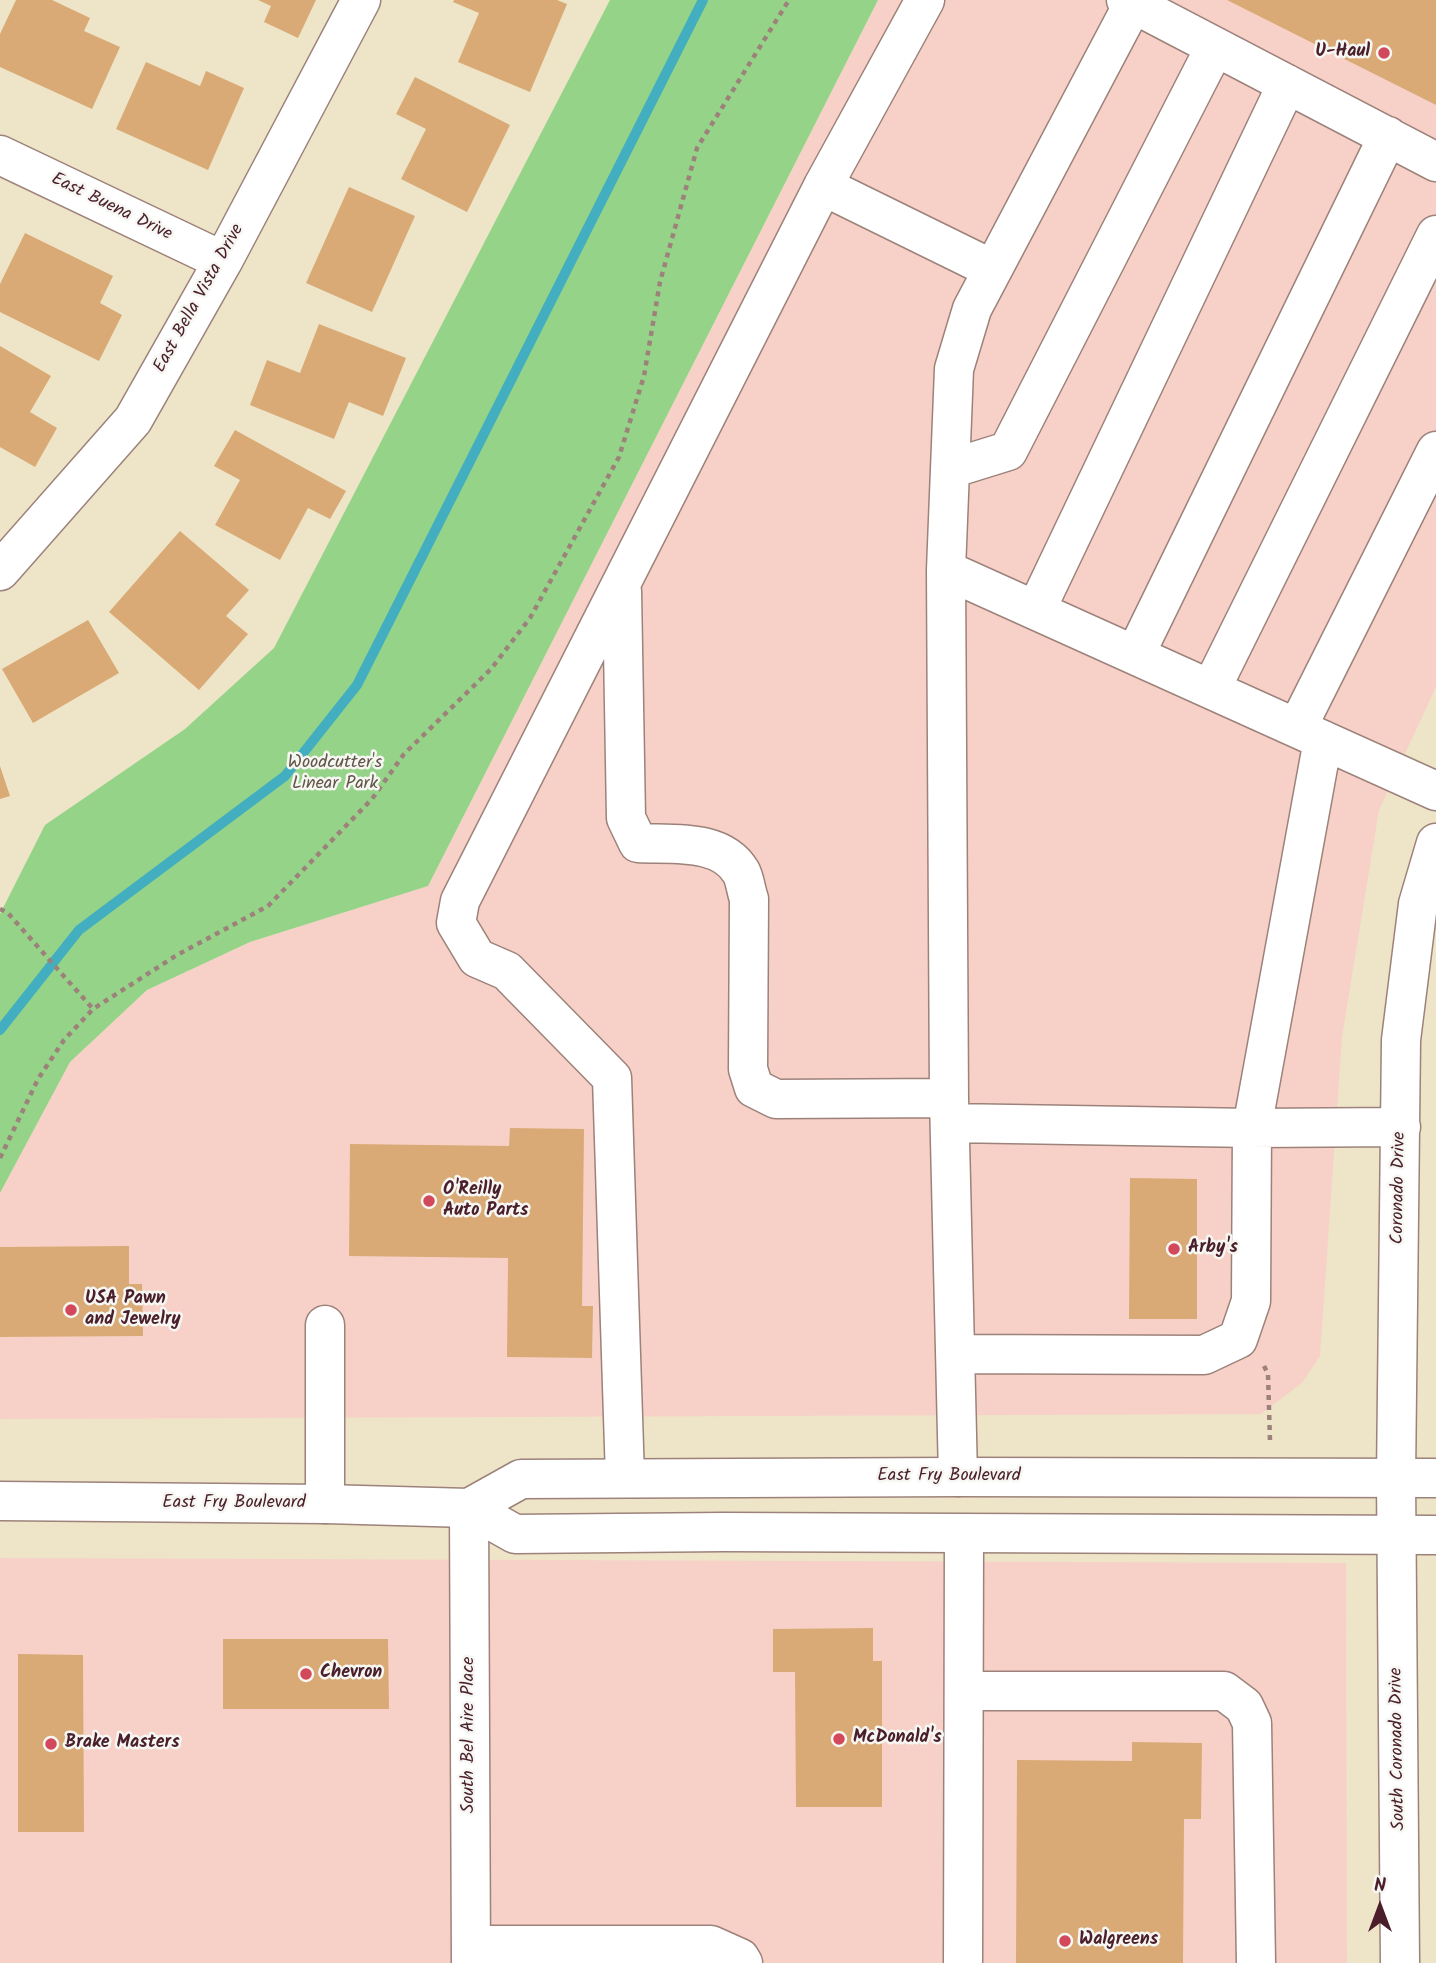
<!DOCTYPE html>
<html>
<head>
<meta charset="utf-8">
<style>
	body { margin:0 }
	#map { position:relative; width:1436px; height:1963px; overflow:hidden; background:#eee4c8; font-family:Kalam,sans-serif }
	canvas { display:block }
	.north { position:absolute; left:1345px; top:1872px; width:70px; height:70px; -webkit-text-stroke:5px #f6f6f2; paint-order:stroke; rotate:0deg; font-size:19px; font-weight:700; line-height:28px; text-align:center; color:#4a1f2b }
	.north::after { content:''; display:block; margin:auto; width:24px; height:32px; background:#4a1f2b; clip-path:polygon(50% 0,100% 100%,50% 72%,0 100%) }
</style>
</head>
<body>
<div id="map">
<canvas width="1436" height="1963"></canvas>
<div class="north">N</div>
</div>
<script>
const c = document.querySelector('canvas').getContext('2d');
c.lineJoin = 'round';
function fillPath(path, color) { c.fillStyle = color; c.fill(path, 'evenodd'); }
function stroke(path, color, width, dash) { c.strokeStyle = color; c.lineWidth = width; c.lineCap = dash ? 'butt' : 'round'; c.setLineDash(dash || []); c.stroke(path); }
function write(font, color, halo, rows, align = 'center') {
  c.font = font + ' Kalam,sans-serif'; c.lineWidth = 5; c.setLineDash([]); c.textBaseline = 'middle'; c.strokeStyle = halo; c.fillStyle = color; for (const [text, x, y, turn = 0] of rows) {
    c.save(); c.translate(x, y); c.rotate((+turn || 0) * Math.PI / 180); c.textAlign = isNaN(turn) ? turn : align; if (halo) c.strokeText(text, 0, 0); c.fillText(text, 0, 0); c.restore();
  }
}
const built = new Path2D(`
	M878 0H1436V687L1379 810 1342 1037 1320 1356 1302 1383 1261 1414 0 1419V1193L70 1062 147 990 250 942 428 886Z
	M0 1558 1346 1563 1347 1963H0Z`);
const green = new Path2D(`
	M610 0H878L428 886 250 942 147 990 70 1062 0 1193V914L45 825 185 729 274 648Z`);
const stream = new Path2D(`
	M0 1030 79 930 285 776 357 685 703 0`);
const building = new Path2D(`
	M16 0H52L90 18 84 31 120 47 92 109 0 67V34Z
	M258 0H316L298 38 264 22 271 6Z
	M454 0H557L567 4 530 92 458 62 479 13 453 2Z
	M1227 0H1436V105Z
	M146 62 200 86 206 71 244 88 208 170 116 129Z
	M415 77 510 125 467 212 401 179 426 129 396 114Z
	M349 187 415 216 372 312 306 283Z
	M25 233 113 276 100 303 122 315 99 361 0 312V284Z
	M319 324 406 358 383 416 349 402 334 439 250 405 267 360 300 373Z
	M0 346 51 376 30 412 57 428 35 467 0 447Z
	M235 430 346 491 330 519 308 508 280 560 215 525 240 480 214 466Z
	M180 531 249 590 226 616 248 634 199 690 109 612Z
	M88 620 119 673 33 723 2 669Z
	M0 766 10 796 0 799Z
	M510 1128 584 1129 582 1306H593L592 1358 507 1357 508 1258 349 1256 350 1144 509 1146Z
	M1130 1178 1197 1179V1319H1129Z
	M129 1246V1284H142L143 1336 0 1337V1247Z
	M873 1628V1661H882V1807H796L795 1672H773V1629Z
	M223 1639H388L389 1709H223Z
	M18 1654 83 1655 84 1832H18Z
	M1132 1742 1202 1743 1201 1819H1184L1183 1963H1016L1017 1760 1132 1761Z`);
const path = new Path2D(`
	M0 909 7 912 93 1009
	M0 1158 38 1079 64 1040 93 1009 177 955 268 906 372 799 404 754 491 669 530 618 619 457 644 376 660 282 697 148 789 0
	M1264 1366 1268 1374 1270 1441`);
const minor = new Path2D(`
	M1126 0 1436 162
	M0 155 223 261
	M823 186 992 269
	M950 469 1008 451 1215 47
	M946 570 1436 791
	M0 571 133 420 223 261 361 0
	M622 591 626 818 638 843C672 845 721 838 741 872 745 879 746 891 749 899L748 1069 754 1088 776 1099 949 1098
	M1036 610 1287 84
	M1135 655 1388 136
	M1211 689 1436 235
	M1297 728 1436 451
	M950 1123 1252 1128 1401 1127
	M325 1325V1504
	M955 1354 1204 1355 1238 1339 1251 1301 1252 1128 1323 740
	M958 1477 949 1098 946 570 954 369 972 309 1133 4
	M625 1478 612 1078 507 971 477 958 456 923 460 901 823 186 925 0
	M469 1508 471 1963
	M965 1691H1224L1244 1706 1252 1723 1256 1963
	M471 1945H711L740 1958 743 1963
	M963 1963 964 1534
	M1400 1963 1396 1478 1401 1040 1418 904 1436 843`);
const major = new Path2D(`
	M0 1501 325 1504 469 1508 515 1534 724 1532 1436 1535
	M469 1508 521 1479 958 1477 1436 1478`);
const markers = [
	[1384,53,7,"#d1495b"],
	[429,1201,7,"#d1495b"],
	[1174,1249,7,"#d1495b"],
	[71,1310,7,"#d1495b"],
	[306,1674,7,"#d1495b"],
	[839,1739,7,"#d1495b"],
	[51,1744,7,"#d1495b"],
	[1065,1941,7,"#d1495b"]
];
const poiNames = [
	["U-Haul",1370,53,"right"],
	["O'Reilly",443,1191],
	["Auto Parts",443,1212],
	["Arby's",1188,1249],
	["USA Pawn",85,1300],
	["and Jewelry",85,1321],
	["Chevron",320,1674],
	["McDonald's",853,1739],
	["Brake Masters",65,1744],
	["Walgreens",1079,1941]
];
const streetNames = [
	["East Buena Drive",111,208,26],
	["East Bella Vista Drive",200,299,-61],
	["Coronado Drive",1400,1188,-89],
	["East Fry Boulevard",949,1477],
	["East Fry Boulevard",234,1504],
	["South Bel Aire Place",470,1735,-90],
	["South Coronado Drive",1399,1749,-91]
];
const parkNames = [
	["Woodcutter's",335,764],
	["Linear Park",335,785]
];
fillPath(built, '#f7d1c8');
fillPath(green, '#95d388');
stroke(stream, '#42aec0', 10);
fillPath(building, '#d9aa75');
stroke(minor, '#9c827a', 41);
stroke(major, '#9c827a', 41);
stroke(path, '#9c827a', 4.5, [5, 5]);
stroke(minor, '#fff', 38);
stroke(major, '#fff', 38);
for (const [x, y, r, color] of markers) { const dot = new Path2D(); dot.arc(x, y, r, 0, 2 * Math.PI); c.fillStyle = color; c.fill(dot); stroke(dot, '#f6f6f2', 2.5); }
write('bold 18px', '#4a1f2b', '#f6f6f2', poiNames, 'left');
write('18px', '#4a1f2b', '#f6f6f2', streetNames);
write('18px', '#605547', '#f6f6f2', parkNames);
</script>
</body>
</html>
